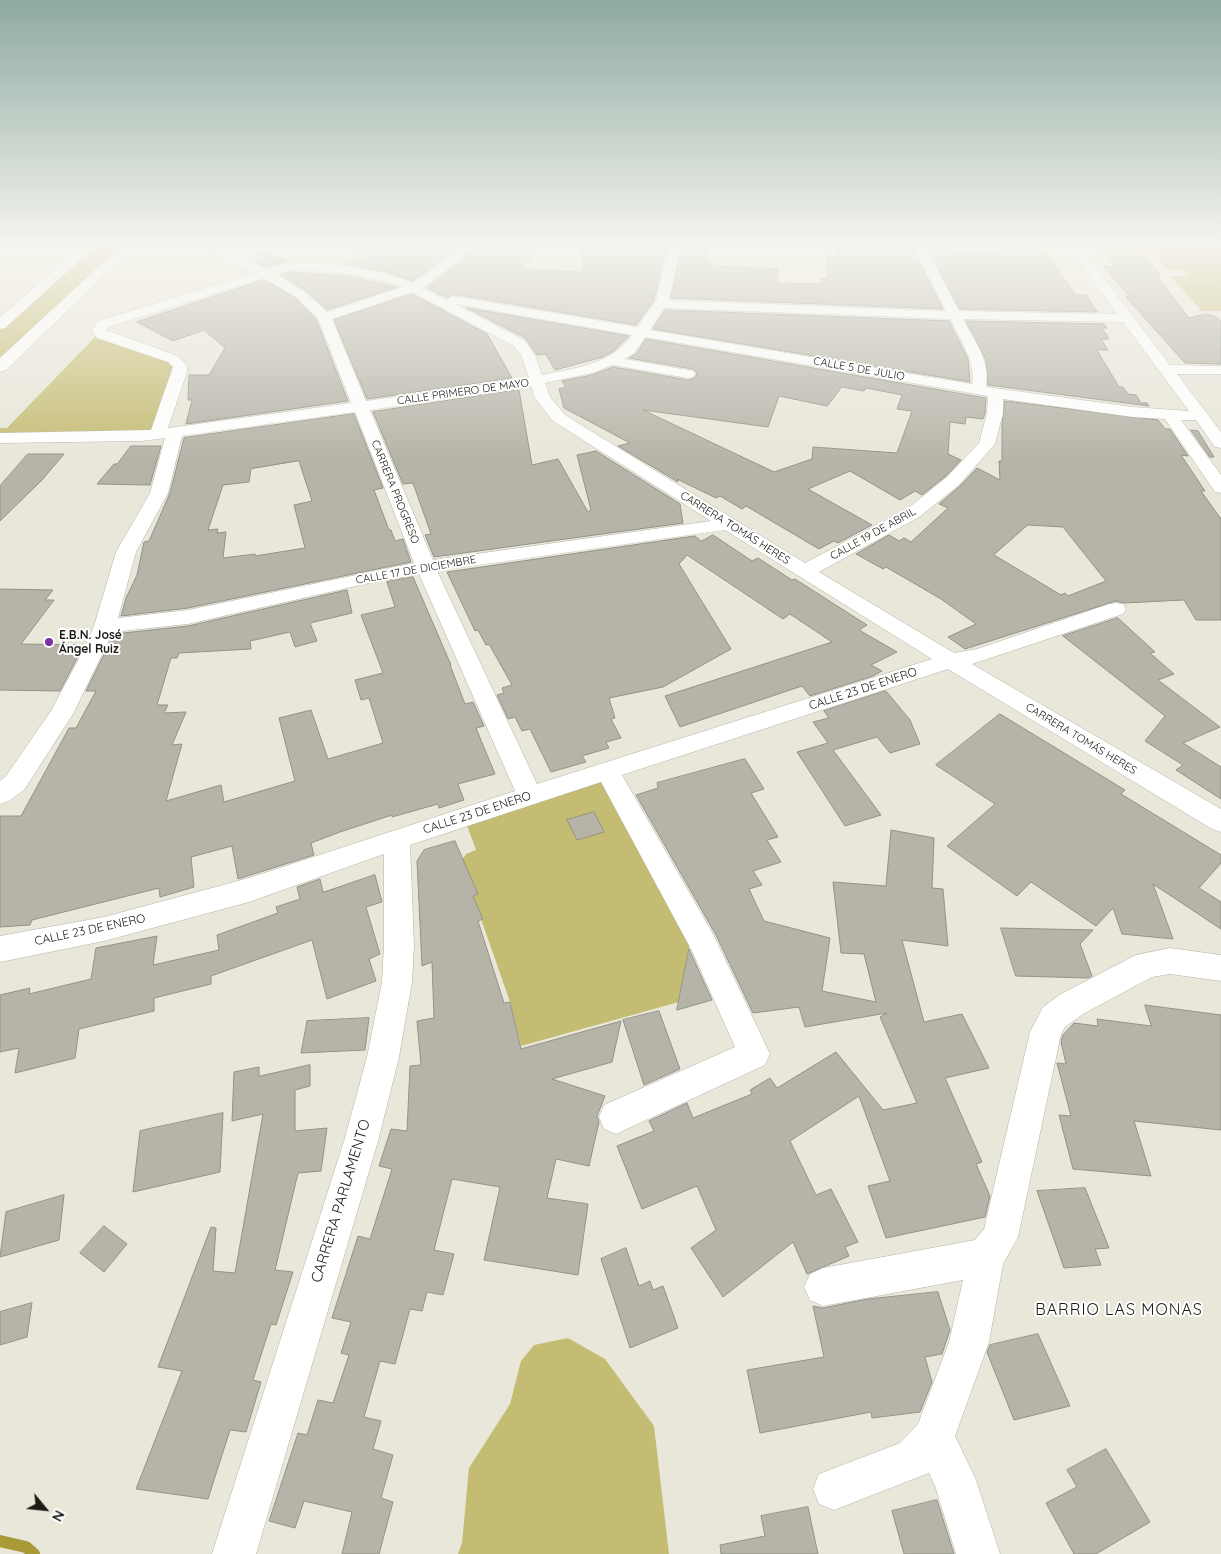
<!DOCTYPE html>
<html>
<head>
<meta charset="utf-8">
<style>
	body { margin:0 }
	#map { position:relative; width:1221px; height:1554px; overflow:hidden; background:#e9e7da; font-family:Quicksand,sans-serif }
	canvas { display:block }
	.north { position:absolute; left:20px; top:1484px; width:50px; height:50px; -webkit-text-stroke:4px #fff; paint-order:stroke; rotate:118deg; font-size:14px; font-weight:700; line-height:20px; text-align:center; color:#1b1a15 }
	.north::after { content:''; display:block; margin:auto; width:18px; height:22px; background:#1b1a15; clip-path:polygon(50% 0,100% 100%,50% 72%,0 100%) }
</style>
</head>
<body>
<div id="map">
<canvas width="1221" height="1554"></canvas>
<div class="north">N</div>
</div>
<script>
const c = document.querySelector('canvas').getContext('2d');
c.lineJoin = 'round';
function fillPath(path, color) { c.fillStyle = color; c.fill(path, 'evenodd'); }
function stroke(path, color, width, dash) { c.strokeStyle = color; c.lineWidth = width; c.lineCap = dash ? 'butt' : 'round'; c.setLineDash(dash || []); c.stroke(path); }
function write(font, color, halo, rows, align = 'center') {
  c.font = font + ' Quicksand,sans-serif'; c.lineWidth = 4; c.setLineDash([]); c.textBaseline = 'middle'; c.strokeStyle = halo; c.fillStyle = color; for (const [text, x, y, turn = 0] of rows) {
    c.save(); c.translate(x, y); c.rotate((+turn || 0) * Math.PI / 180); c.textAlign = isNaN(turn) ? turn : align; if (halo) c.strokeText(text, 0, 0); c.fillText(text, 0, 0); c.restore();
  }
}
const green = new Path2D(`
	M92 244H130L0 367V325Z
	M1097 244H1221V311H1202L1170 276H1188L1182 270 1166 269 1155 254 1100 251Z
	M99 333 176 362 158 434 0 438V428H7Z
	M607 771 690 941 679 1002 521 1046 510 1002 473 896 477 894 459 864 466 854 476 850 464 817Z
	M568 1338 605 1359 654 1426 669 1554H458L462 1543 469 1468 510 1404 521 1361 534 1345Z`);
const streamFar1 = new Path2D(`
	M1206 244 1221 247`);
const stream = new Path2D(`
	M0 1541 26 1547 34 1554`);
const building = new Path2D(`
	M347 244H464L413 281 387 272 346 264 368 258Z
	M482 244H539L522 269 582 272 583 244H667L654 300 636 325 453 294 447 298 427 288Z
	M683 244H700L698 249 709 250 706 261 714 263 713 266 778 269 777 283 821 284V279H827L828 256H837L835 244H910L943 309 671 298Z
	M926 245 949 246 951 251 1000 252 998 248 1038 249 1040 253H1046L1076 295H1086L1097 312 960 309Z
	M261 252 288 261 266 267 257 263Z
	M1104 252 1146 256 1161 276 1156 275 1189 318 1206 314 1216 317 1221 321V364L1185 363 1126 297H1130L1103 266 1115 267Z
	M290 272 347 276 397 287 327 310 306 291 281 275Z
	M264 280 295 298 316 319 348 401 186 424 192 400H188L189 375H209L225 348 204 330 173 341 137 322Z
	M412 294 487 334 512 378 367 399 334 320Z
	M467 308 629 336 614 351 603 357 555 370 546 354 537 355 525 338Z
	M665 310 949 321 968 359 970 382 653 329Z
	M966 321 1104 324 1107 328H1102L1109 339H1101L1108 350H1097L1119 387H1123L1128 394 1136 395 1141 403H1147L1149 406 988 385 986 360Z
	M646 339 986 398 985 413 983 419 966 417 965 424 950 422 948 454 961 460 946 476 922 495 915 491 900 500 850 471 808 489 872 525 838 543 834 541 819 549 746 506 742 509 720 496 716 498 677 479 678 482 618 446 630 443 564 408 559 389 566 387 562 381 592 375 613 367 688 380 695 378 697 373 693 369 629 358 636 354ZM842 387 864 391 866 388 902 395 897 409 912 411 897 453 813 447 812 459 774 472 643 410 768 427 779 396 827 406Z
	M519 390 532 465 558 459 588 512 591 510 577 455 596 451 680 504 683 523 434 557 425 535 431 534 413 483 403 484 373 412Z
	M1005 401 1158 420 1165 429H1170L1188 456 1181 455 1205 491H1201L1221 519V620H1196L1184 600 1124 603 1116 601 965 649 948 637 976 624 941 599 886 567 883 569 856 554 889 535 899 541 904 538 911 542 948 508 939 504 960 486 977 468 1000 480 999 461H1002V425ZM1028 525 1063 527 1106 581 1068 596 1065 593 1061 595 994 555Z
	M354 414 383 488 374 490 389 530H391L395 541 403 539 411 562 188 608 121 616 126 598 137 575 144 542 149 541 170 493 184 438ZM299 461 312 501 294 505 305 548 255 556V554L223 558 226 532 217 533 218 529 208 530 223 485 249 482 251 469Z
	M1191 430 1198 431 1214 457H1210Z
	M131 446H161L150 485 97 484 114 464H117Z
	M28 454H64L42 480 0 521V486Z
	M713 535 752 561 758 558 792 580 795 579 867 625 859 630 897 652 871 665 882 671 873 676 810 696 802 686 680 727 665 696 832 642 790 614 783 619 687 555 679 564 731 649 663 687 609 698 615 718 611 719 621 738 606 742 609 748 582 756 586 762 551 772 530 729 522 731 515 717 508 719 497 695 504 693 502 688 512 685 489 644 486 645 478 630 475 631 447 572 695 536 701 541Z
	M413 577 451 665H450L465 704 473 702 484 726 476 728 495 774 458 784 464 800 439 808 438 804 392 817V815L340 832 311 843 314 855 238 879 232 846 191 857 194 887 160 897 159 888 32 920 30 925 0 927V816H21L69 728H76L96 691H86L114 634 188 626 347 590 352 613 310 623 317 641 295 647 290 632 250 641 251 649 179 653 177 658H171L157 705H168L164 713 186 712 172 745 182 744 166 801 221 785 224 802 295 781 279 718 311 710 328 759 383 743 369 698 361 700 355 680 383 673 361 615 395 607 387 582Z
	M0 589 53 590 45 600H54L21 644 84 645 60 691 0 690Z
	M1118 618 1155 652 1150 653 1174 674 1158 680 1220 727 1183 743 1221 767V799L1176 770 1183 765 1145 741 1165 716 1063 636Z
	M886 691 910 720 920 744 890 753 877 737 833 750 881 815 845 826 797 752 828 743 813 722 829 718 824 711Z
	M1000 714 1125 790 1121 794 1221 855V863L1199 888 1221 902V929L1153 884 1173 939 1122 934 1113 908 1096 926 1031 882 1017 896 947 846 995 804 936 765Z
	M745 759 764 789 751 793 778 837 767 840 781 862 753 871 762 885 749 889 764 921 830 938 822 991 876 1002 864 954 841 953 833 882 886 886 891 830 934 838 932 888 943 889 948 946 902 940 924 1022 962 1014 989 1068 945 1078 982 1162 976 1164 990 1196 985 1217 886 1238 868 1186 890 1181 859 1096 790 1141 816 1195 831 1189 858 1242 845 1247 849 1256 807 1274 793 1242 723 1297 691 1248 716 1230 697 1186 642 1209 617 1146 654 1131 649 1121 687 1103 693 1118 752 1094 750 1090 770 1078 777 1088 836 1052 883 1110 917 1103 880 1017 887 1013 805 1027 799 1007 753 1013 716 935 636 795 658 788 657 783Z
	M594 812 604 832 577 840 567 820Z
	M455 841 478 894 473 896 483 919 478 921 504 1003 510 1002 521 1049 621 1021 612 1062 552 1079 605 1096 597 1116 599 1122 589 1166 556 1159 547 1198 588 1204 578 1275 484 1260 500 1187 452 1179 434 1250 454 1254 443 1295 427 1292 422 1311 410 1309 395 1364 380 1361 364 1417 381 1421 373 1449 393 1455 381 1498 393 1502 379 1554H342L352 1512 304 1501 295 1528 269 1521 298 1433 307 1435 318 1400 333 1403 349 1355 341 1353 351 1322 332 1318 358 1236 370 1239 392 1169 379 1166 391 1129 407 1131 410 1066 421 1065 417 1021 434 1018 432 962 422 966 417 861 424 850Z
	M375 875 382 902 366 907 380 954 369 959 376 981 327 999 312 940 211 976V984L154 998V1011L79 1029 75 1058 15 1073 19 1048 0 1052V995L30 988 29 994 91 979 96 948 157 936 153 965 219 950 217 935 278 913 276 907 300 899 297 887 320 879 323 892Z
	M1001 928 1093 930 1080 944 1092 976 1088 978 1016 976Z
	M689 949 712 1000 677 1010Z
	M1145 1005 1221 1015V1130L1134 1121 1151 1176 1073 1169 1059 1115 1071 1116 1057 1063 1066 1064 1061 1042 1063 1035 1074 1023 1098 1026 1097 1019 1151 1026Z
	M659 1011 680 1069 644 1085 623 1020Z
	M369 1018 365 1050 301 1053 307 1021Z
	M310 1065V1086L295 1090V1131L327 1128 321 1171 298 1173 275 1270 293 1272 276 1325 271 1324 253 1380 261 1382 246 1432 230 1430 208 1499 136 1489 182 1371 158 1367 211 1227 216 1228 213 1271 235 1273 263 1114 232 1121 234 1072 259 1067V1076Z
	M223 1113 220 1172 133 1192 140 1131Z
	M1085 1188 1109 1248 1095 1249 1101 1265 1064 1268 1037 1191Z
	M64 1195 59 1240 0 1257 6 1212Z
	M104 1226 127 1244 104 1272 80 1253Z
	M626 1248 639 1286 650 1281 653 1290 663 1286 678 1328 630 1348 601 1259Z
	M938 1292 950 1330 942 1354 925 1357 932 1382 920 1412 872 1418 871 1412 760 1433 747 1370 824 1357 813 1306 823 1308 868 1299Z
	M32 1303 27 1337 0 1345V1312Z
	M1038 1334 1070 1406 1014 1420 987 1352 990 1345Z
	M1106 1449 1150 1522 1096 1554H1074L1046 1503 1077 1487 1067 1470Z
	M937 1500 954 1554H904L892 1511Z
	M808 1507 818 1554H721L720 1545 765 1536 761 1516Z`);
const minor = new Path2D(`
	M196 244H211L266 269C273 267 281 264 288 263 316 258 388 271 413 283L467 244H480L423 288 447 300 453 296 637 327 656 301 669 244H681L669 300 946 311 912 244H924L959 311 1117 314 1066 244H1078L1170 365 1221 366V374H1177L1221 432V448L1215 447 1196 420H1181L1221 475V493L1215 492 1165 419 1133 417 1003 399V413L995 444 959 485 919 517 819 572 954 653 977 649 1109 604 1116 603 1123 604 1126 609 1123 614 972 664 1221 809V832L1212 829 948 669 622 775 714 936 770 1054 765 1065 616 1134 604 1129 599 1117 604 1105 735 1047 692 951 601 782 410 845 414 945 412 982 399 1057 378 1141 256 1554H212L344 1141 367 1057 382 982 384 945V854L249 902 104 941 0 962V936L104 917 249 878 515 791 419 574 374 582 188 624 113 632 73 714 24 790 9 801 0 804V781L6 776 51 711 83 651 94 626 116 552 150 493 165 438 142 441 0 443V433L151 430 173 367 168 362 97 338 92 330 98 321 254 273ZM290 270C328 270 366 275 403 287L327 312 305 292 276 274ZM264 278 296 297 318 318 351 403 168 428 187 372V366L178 356 106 330 108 327ZM412 292 514 346 521 355 529 378 366 401 332 319ZM455 304 632 335C613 364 575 368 542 375L535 355 524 340ZM664 308 950 319C960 339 976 361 972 384L650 330ZM963 319 1123 322 1189 411 1133 407 986 387C991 362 975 341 963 319ZM645 337 988 396 987 413 979 443 947 477 907 509 805 563 565 415 550 397 545 383 592 373 613 365 688 378 693 377 695 374 693 371 624 359 634 353ZM531 386 535 398 553 421 711 521 433 560 370 410ZM355 412 414 563 188 610 118 618 136 552 168 493 182 436ZM725 530 932 659 537 784 437 571Z
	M1170 948 1221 955V981L1170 974 1152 977 1083 1014 1065 1027 1061 1034 1018 1237 1003 1264 989 1342 955 1436 976 1480 1000 1554H956L935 1486 929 1473 834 1510 819 1504 813 1489 819 1474 900 1443 918 1424 949 1342 963 1280 823 1306 810 1300 804 1287 810 1274 823 1268 975 1240 984 1229 1030 1032 1043 1007 1061 994 1136 955Z`);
const trunk = new Path2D(`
	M84 244H98L5 328 0 329V317Z
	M123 244H136L6 370 0 372V358Z`);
const markers = [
	[49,642,5,"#7c30a1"]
];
const farStreetnames = [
	["CALLE 5 DE JULIO",859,369,10],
	["CALLE PRIMERO DE MAYO",463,392,-8],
	["CARRERA PROGRESO",395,492,68],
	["CARRERA TOMÁS HERES",735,528,32],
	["CALLE 19 DE ABRIL",873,534,-29],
	["CALLE 17 DE DICIEMBRE",416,570,-10],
	["CARRERA TOMÁS HERES",1081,739,31]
];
const poiNames = [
	["E.B.N. José",59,635],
	["Ángel Ruiz",59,649]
];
const streetNames = [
	["CALLE 23 DE ENERO",863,689,-18],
	["CALLE 23 DE ENERO",477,813,-18],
	["CALLE 23 DE ENERO",90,930,-12]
];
const nearStreetnames = [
	["CARRERA PARLAMENTO",341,1201,-73]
];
const nearNeighbourhoodnames = [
	["BARRIO LAS MONAS",1119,1310]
];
fillPath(green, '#c5bc73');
stroke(streamFar1, '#a79a37', 4);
stroke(stream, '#a79a37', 12);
fillPath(building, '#b6b4a8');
stroke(building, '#939286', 1);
stroke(minor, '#b3b2a5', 1);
stroke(trunk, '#b3b2a5', 1);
fillPath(minor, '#fff');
fillPath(trunk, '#fff');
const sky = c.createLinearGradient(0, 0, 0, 462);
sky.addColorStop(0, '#8eaaa1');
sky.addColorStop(0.53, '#f5f4ee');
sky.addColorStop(1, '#f5f4ee00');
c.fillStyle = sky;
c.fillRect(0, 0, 1221, 462);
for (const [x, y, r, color] of markers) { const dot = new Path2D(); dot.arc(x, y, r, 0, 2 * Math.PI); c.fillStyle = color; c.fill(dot); stroke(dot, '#fff', 2); }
write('11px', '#1b1a15', '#fff', farStreetnames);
write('bold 12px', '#1b1a15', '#fff', poiNames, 'left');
write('12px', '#1b1a15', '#fff', streetNames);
write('15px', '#1b1a15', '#fff', nearStreetnames);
c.letterSpacing = '1px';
write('16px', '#1b1a15', '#fff', nearNeighbourhoodnames);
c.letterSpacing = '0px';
</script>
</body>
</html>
